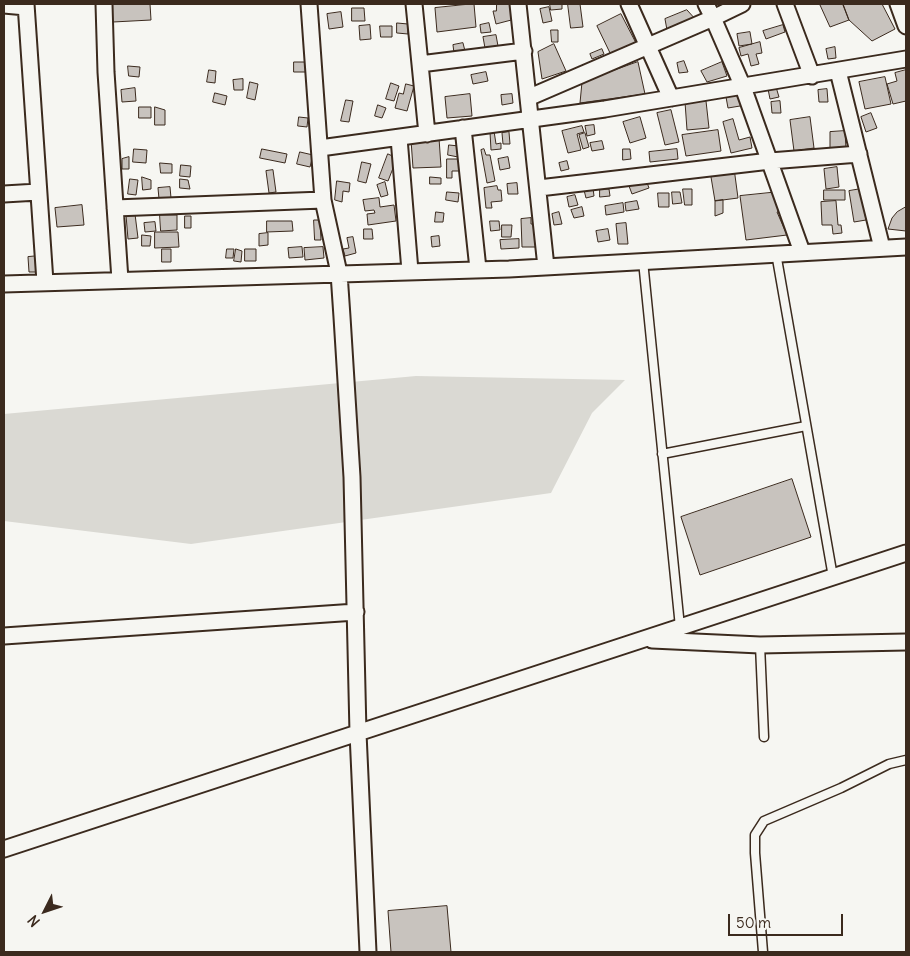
<!DOCTYPE html>
<html>
<head>
<meta charset="utf-8">
<style>
	body { margin:0 }
	#map { position:relative; width:910px; height:956px; overflow:hidden; background:#f6f6f2; font-family:Delius,sans-serif }
	canvas { display:block }
	.frame { position:absolute; inset:0; border:5px solid #3b2a1e; pointer-events:none }
	.north { position:absolute; left:20px; top:886px; width:50px; height:50px; -webkit-text-stroke:4px #f6f6f2; paint-order:stroke; rotate:229deg; font-size:14px; font-weight:700; line-height:20px; text-align:center; color:#3b2a1e }
	.north::after { content:''; display:block; margin:auto; width:18px; height:22px; background:#3b2a1e; clip-path:polygon(50% 0,100% 100%,50% 72%,0 100%) }
	.scale { position:absolute; left:728px; top:914px; width:115px; height:22px; box-sizing:border-box; border:2px solid #3b2a1e; border-top:0; padding-left:6px; font-size:15px; line-height:18px; white-space:nowrap; color:#3b2a1e; -webkit-text-stroke:4px #f6f6f2; paint-order:stroke }
</style>
</head>
<body>
<div id="map">
<canvas width="910" height="956"></canvas>
<div class="frame"></div>
<div class="north">N</div>
<div class="scale">50 m</div>
</div>
<script>
const c = document.querySelector('canvas').getContext('2d');
c.lineJoin = 'round';
function fillPath(path, color) { c.fillStyle = color; c.fill(path, 'evenodd'); }
function stroke(path, color, width, dash) { c.strokeStyle = color; c.lineWidth = width; c.lineCap = dash ? 'butt' : 'round'; c.setLineDash(dash || []); c.stroke(path); }
const green = new Path2D(`
	M416 376 625 380 592 413 551 493 191 544 4 521V414Z`);
const building = new Path2D(`
	M112 4H150L151 20 113 22Z
	M474 4 476 27 437 32 435 8Z
	M497 4H515L519 18 496 24 493 11H496Z
	M550 4H562V9L551 10Z
	M568 4H580L583 27 571 28Z
	M824 4H843L849 20 830 27 820 5Z
	M843 4H882L895 29 872 41 849 20Z
	M549 7 552 21 543 23 540 9Z
	M352 8H364L365 21H352Z
	M687 10 697 21 667 30 665 19Z
	M341 12 343 27 329 29 327 14Z
	M621 14 636 43 611 55 597 26Z
	M397 23 408 24V34L397 33Z
	M489 23 491 32 481 33 480 25Z
	M370 25 371 39 360 40 359 26Z
	M783 25 785 32 766 39 763 31Z
	M380 26H392V37H381Z
	M551 30H558V42H552Z
	M750 32 752 44 739 46 737 34Z
	M496 35 498 46 485 48 483 37Z
	M760 42 762 53 756 54 759 64 751 66 748 54 741 56 739 48Z
	M463 43 465 51 454 53 453 45Z
	M554 44 566 71 542 79 538 52Z
	M835 47 836 58 828 59 826 49Z
	M602 49 604 54 592 59 590 54Z
	M684 61 688 72 679 73 677 63Z
	M294 62H306V72H294Z
	M638 62 645 94 580 103 582 82Z
	M722 62 727 76 707 82 701 71Z
	M128 66 140 67 139 77 129 76Z
	M209 70 216 71 215 83 207 82Z
	M906 70V101L893 104 887 84 897 81 895 73Z
	M486 72 488 81 473 84 471 75Z
	M885 77 891 104 865 109 859 82Z
	M243 79V90H234L233 80Z
	M250 82 258 84 255 100 247 98Z
	M391 83 399 86 394 101 386 99Z
	M406 84 414 86 407 111 395 108 399 93 403 94Z
	M776 87 779 97 770 99 768 89Z
	M135 88 136 101 122 102 121 90Z
	M827 89 828 102H819L818 90Z
	M215 93 227 96 225 105 213 102Z
	M470 94 472 116 447 118 445 97Z
	M512 94 513 103 502 105 501 95Z
	M744 94 746 105 728 108 726 97Z
	M346 100 353 101 349 122 341 121Z
	M706 101 709 128 687 130 685 102Z
	M780 101 781 113H772L771 102Z
	M378 105 386 108 382 118 375 116Z
	M139 107H151V118H139Z
	M155 107 165 110V125H155Z
	M671 110 679 142 665 145 657 113Z
	M871 113 877 128 866 132 861 117Z
	M299 117 308 118 307 127 298 126Z
	M640 117 646 138 630 143 623 122Z
	M810 117 814 148 794 151 790 120Z
	M733 119 739 140 750 137 752 148 731 153 723 122Z
	M594 125 595 134 587 136 585 126Z
	M582 126 584 132 577 134 581 150 568 153 562 131Z
	M718 130 721 151 686 156 682 135Z
	M494 131 496 144 501 143V149L491 150 490 132Z
	M845 131 846 149H830V132Z
	M509 132 510 144H503L502 133Z
	M585 133 589 147 583 149 579 135Z
	M439 138 441 167 413 168 411 140Z
	M602 141 604 149 592 151 590 143Z
	M449 145 459 146 458 157 448 155Z
	M134 149 147 150 146 163 133 162Z
	M262 149 287 154 285 163 260 158Z
	M484 149 486 155H490L495 181 487 183 481 150Z
	M623 149H630L631 159 623 160Z
	M677 149 678 159 650 162 649 152Z
	M300 152 313 155 310 167 297 164Z
	M388 154 397 158 388 181 379 178Z
	M129 157V169H122V159Z
	M508 157 510 168 500 170 498 159Z
	M447 159H460V171H452V178H447Z
	M567 161 569 169 561 171 559 163Z
	M362 162 371 164 366 183 358 181Z
	M160 163 172 164V173H161Z
	M181 165 191 166 190 177 180 176Z
	M837 167 839 187 826 189 824 169Z
	M734 168 738 198 715 201 710 171Z
	M273 170 276 192 269 193 266 171Z
	M142 177 151 180V189L143 190Z
	M430 177 441 178V184H430Z
	M130 179 138 180 136 195 128 194Z
	M180 179 188 180 190 189 180 188Z
	M646 180 649 188 632 194 629 186Z
	M337 181 350 183 349 192 343 191 342 202 335 200Z
	M385 182 388 195 381 197 377 185Z
	M517 183 518 194H508L507 184Z
	M497 186 498 190H501L502 201 491 202 492 208H486L484 188Z
	M600 186H605V189H609L610 196 600 197Z
	M170 187 171 198 159 199 158 188Z
	M593 188 594 196 586 198 584 190Z
	M683 189H692V205H685Z
	M861 189 866 220 854 222 849 191Z
	M824 190H845V200H824Z
	M447 192 459 193 458 202 446 200Z
	M672 192H680L682 203 673 204Z
	M779 192 784 209 777 212 787 235 746 240 740 196Z
	M658 193H669V207H659Z
	M575 195 578 205 569 207 567 197Z
	M379 198 380 207 394 205 396 221 368 225 367 214 375 213 374 210 365 211 363 200Z
	M723 200V213L715 216V201Z
	M637 201 639 209 626 211 625 203Z
	M836 201 838 225H841L842 233 833 234 832 225H822L821 202Z
	M623 203 624 212 606 215 605 206Z
	M82 205 84 225 57 227 55 208Z
	M582 207 584 216 574 218 571 210Z
	M906 207V231L888 229 892 218 897 212Z
	M436 212 444 213 443 222H435Z
	M559 212 562 224 554 225 552 214Z
	M135 214 138 238 128 239 126 215Z
	M160 215H177V230L161 231Z
	M185 216H191V228H185Z
	M531 218V224H538L539 247H522L521 219Z
	M314 220H320L321 240H315Z
	M267 221H292L293 231 267 232Z
	M490 221H499L500 230 491 231Z
	M155 222 156 231 145 232 144 223Z
	M626 223 628 244H618L616 224Z
	M502 225H512L511 237H502Z
	M364 229H372L373 239H364Z
	M608 229 610 240 598 242 596 231Z
	M155 232H178L179 247 155 248Z
	M268 233V245L259 246V234Z
	M142 235 151 236 150 246H142Z
	M439 236 440 246 432 247 431 237Z
	M353 237 356 253 345 256 343 249 349 248 347 238Z
	M519 239V248L501 249 500 240Z
	M302 247 303 257 289 258 288 248Z
	M323 247 324 258 305 260 304 248Z
	M162 249H171V262H162Z
	M227 249H234L233 258H226Z
	M236 249 242 251 241 262 234 261Z
	M245 249H256V261H245Z
	M39 256 40 272H29L28 257Z
	M792 479 811 537 700 575 681 517Z
	M447 906 451 952H391L388 911Z`);
const service = new Path2D(`
	M776 253 833 577
	M643 261 680 627
	M662 454 806 426
	M760 645 764 737
	M763 952 755 853V835L764 821 841 788 889 764 906 760`);
const minor = new Path2D(`
	M26 4 45 282
	M104 4 106 72 120 280
	M309 4 323 200 339 273 342 317 352 477 358 733 368 952
	M414 4 427 134
	M518 4 546 267
	M629 4 671 98
	M742 4 713 18 743 87 802 252
	M785 4 812 76
	M898 4 906 26
	M4 5 26 7
	M420 64 524 51
	M838 71 882 248
	M530 97 713 18 706 4
	M463 128 478 269
	M399 138 410 271
	M320 148 605 109 906 59
	M539 188 770 161 859 154
	M4 194 38 192
	M115 208 323 200
	M4 284 509 269 906 247
	M4 636 356 612
	M652 640 760 645 906 642
	M4 849 906 553`);
fillPath(green, '#dad9d3');
fillPath(building, '#c8c3be');
stroke(building, '#3b2a1e', 1);
stroke(service, '#3b2a1e', 11);
stroke(minor, '#3b2a1e', 19);
stroke(service, '#f6f6f2', 8);
stroke(minor, '#f6f6f2', 15);
</script>
</body>
</html>
